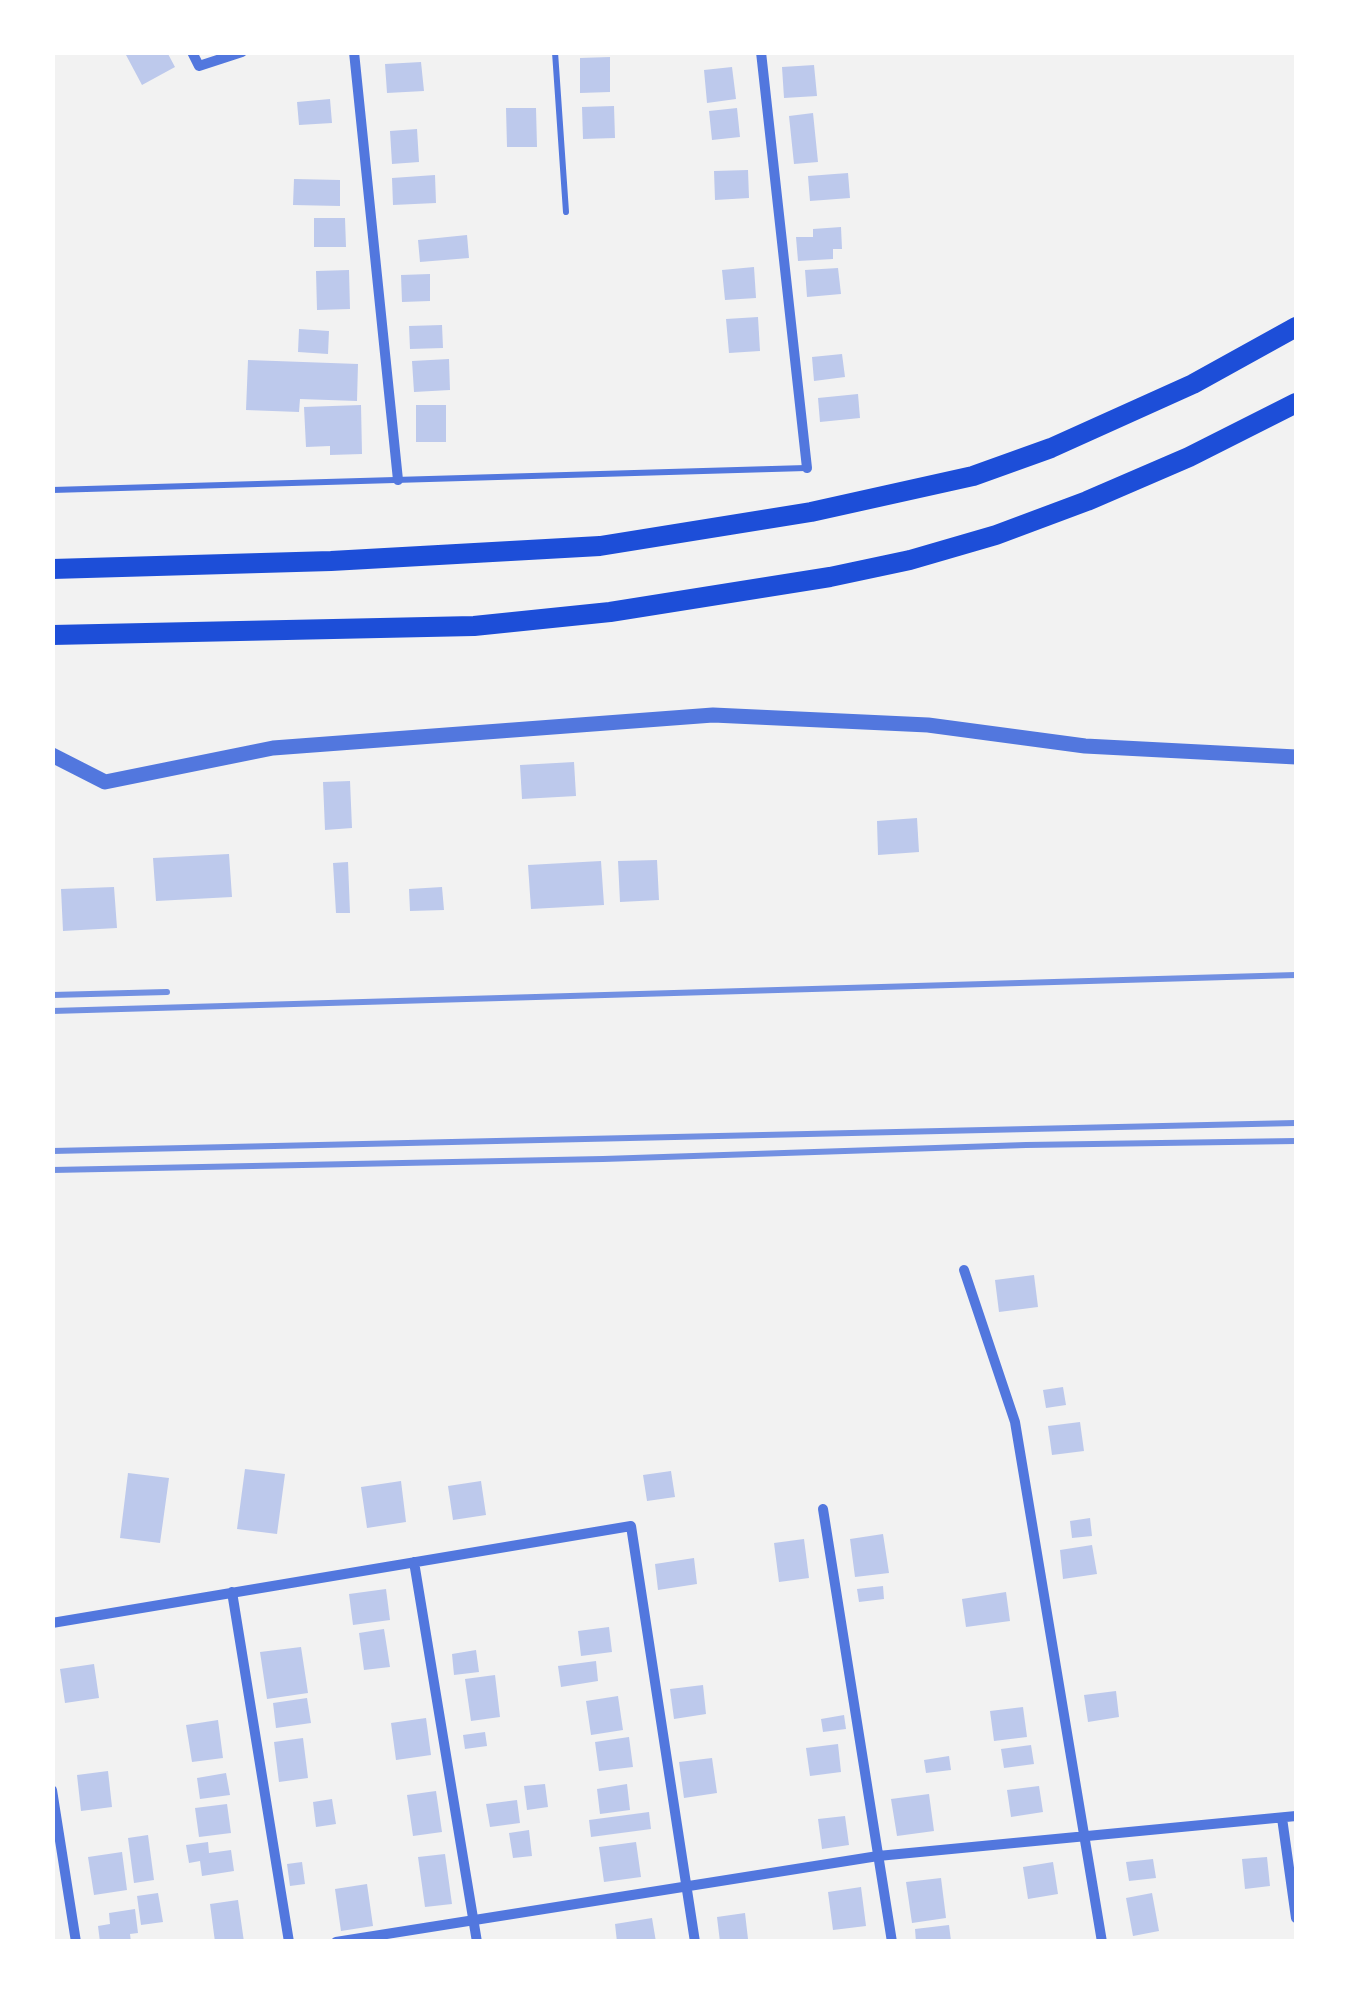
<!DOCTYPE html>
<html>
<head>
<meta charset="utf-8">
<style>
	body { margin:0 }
	#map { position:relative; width:1349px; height:1994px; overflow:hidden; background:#f2f2f2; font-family:"Noto Sans",sans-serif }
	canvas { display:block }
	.frame { position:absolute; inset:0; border:55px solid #fff; pointer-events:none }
</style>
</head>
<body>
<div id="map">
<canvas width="1349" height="1994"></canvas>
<div class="frame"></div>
</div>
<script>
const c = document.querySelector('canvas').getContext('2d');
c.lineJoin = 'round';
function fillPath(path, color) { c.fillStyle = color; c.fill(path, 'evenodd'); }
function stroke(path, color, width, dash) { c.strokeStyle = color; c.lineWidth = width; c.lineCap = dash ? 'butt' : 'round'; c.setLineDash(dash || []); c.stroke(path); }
const building = new Path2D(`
	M132 52H167L175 67 142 85 126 55Z
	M610 57V92L580 93V58Z
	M421 62 424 91 387 93 385 64Z
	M814 65 817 96 784 98 782 67Z
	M732 67 736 99 707 103 704 70Z
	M330 99 332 123 299 125 297 102Z
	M614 106 615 138 583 139 582 107Z
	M506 108H536L537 147H507Z
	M737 108 740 137 712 140 709 111Z
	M813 113 818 162 794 164 789 116Z
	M417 129 419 162 392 164 390 131Z
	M748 170 749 198 715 200 714 171Z
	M848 173 850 198 810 201 808 176Z
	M435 175 436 203 393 205 392 178Z
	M294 179 340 180V206L293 205Z
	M314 218H345L346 247H314Z
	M841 227 842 249H833V259L798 261 796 237H813V229Z
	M467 235 469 258 420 262 418 240Z
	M754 267 756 298 725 300 722 270Z
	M838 268 841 294 807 297 805 270Z
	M349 270 350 309 317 310 316 271Z
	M430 274V301L402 302 401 275Z
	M758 317 760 351 729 353 726 319Z
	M442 325 443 348 410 349 409 326Z
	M299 329 329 331 328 354 298 352Z
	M842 354 845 377 814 381 812 357Z
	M449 359 450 390 414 392 412 361Z
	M248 360 358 364 357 401 300 399 299 412 246 410Z
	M858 394 860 418 820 422 818 398Z
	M361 405 362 454 330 455V446L306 447 304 407Z
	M416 405H446V442H416Z
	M574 762 576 796 522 799 520 765Z
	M350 781 352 828 325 830 323 782Z
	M917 818 919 852 878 855 877 821Z
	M229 854 232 897 156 901 153 858Z
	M657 860 659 900 620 902 618 861Z
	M601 861 604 905 531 909 528 865Z
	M348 862 350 913H336L333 863Z
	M114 887 117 928 63 931 61 889Z
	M442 887 444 910 410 911 409 889Z
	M1034 1275 1038 1307 999 1312 995 1280Z
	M1063 1387 1066 1405 1046 1408 1043 1390Z
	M1080 1422 1084 1451 1052 1455 1048 1426Z
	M245 1469 285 1474 277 1534 237 1529Z
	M671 1471 675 1497 647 1501 643 1475Z
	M128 1473 169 1478 160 1543 120 1538Z
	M401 1481 406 1522 367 1528 361 1487Z
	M481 1481 486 1515 453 1520 448 1486Z
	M1090 1518 1092 1536 1072 1538 1070 1521Z
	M883 1534 889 1573 855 1577 850 1539Z
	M804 1539 809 1578 779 1582 774 1543Z
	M1092 1545 1097 1574 1063 1579 1060 1550Z
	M694 1558 697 1584 658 1590 655 1564Z
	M883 1586 884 1599 859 1602 857 1589Z
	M386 1589 390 1620 353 1625 349 1594Z
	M1006 1592 1010 1621 966 1627 962 1599Z
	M609 1627 612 1652 581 1656 578 1631Z
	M384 1629 390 1667 364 1670 359 1633Z
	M301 1647 308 1693 267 1699 260 1652Z
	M476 1650 479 1672 454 1675 452 1654Z
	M596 1661 598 1681 561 1687 558 1666Z
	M94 1664 99 1698 65 1703 60 1669Z
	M495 1675 500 1717 471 1721 465 1679Z
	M703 1685 706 1714 674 1719 670 1689Z
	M1116 1691 1119 1717 1088 1722 1084 1695Z
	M618 1696 623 1730 591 1735 586 1701Z
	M307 1698 311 1723 276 1728 273 1703Z
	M1023 1707 1027 1737 994 1741 990 1711Z
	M844 1715 846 1729 823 1732 821 1719Z
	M426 1718 431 1755 396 1760 391 1723Z
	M218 1720 223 1758 192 1762 186 1725Z
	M485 1732 487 1746 465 1749 463 1735Z
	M629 1737 633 1767 599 1771 595 1742Z
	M303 1738 308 1778 279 1782 274 1742Z
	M838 1744 841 1772 810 1776 806 1748Z
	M1031 1745 1034 1764 1004 1768 1001 1749Z
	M949 1756 951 1770 926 1773 924 1760Z
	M712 1758 717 1793 684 1798 679 1762Z
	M108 1771 112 1807 81 1811 77 1775Z
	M226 1773 230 1795 200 1799 197 1778Z
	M545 1784 548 1807 527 1810 524 1786Z
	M627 1784 630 1810 600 1814 597 1789Z
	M1039 1786 1043 1812 1011 1817 1007 1790Z
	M436 1791 442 1832 413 1836 407 1795Z
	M929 1794 934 1831 897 1836 891 1799Z
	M332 1799 336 1824 316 1827 313 1802Z
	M517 1800 520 1823 490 1827 486 1804Z
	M227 1804 231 1833 199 1837 195 1808Z
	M649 1812 651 1829 591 1837 589 1820Z
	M845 1816 849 1845 822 1849 818 1819Z
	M529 1830 532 1856 513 1858 509 1833Z
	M148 1835 154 1880 134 1883 128 1838Z
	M208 1842 209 1853 231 1850 234 1871 202 1876 200 1861 189 1863 186 1845Z
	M636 1842 641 1877 604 1882 599 1847Z
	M122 1852 127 1890 94 1895 88 1857Z
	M445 1854 452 1904 425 1907 418 1857Z
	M1267 1857 1270 1886 1245 1889 1242 1859Z
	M1153 1859 1156 1878 1129 1881 1126 1862Z
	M302 1862 305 1884 290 1886 287 1864Z
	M1053 1862 1058 1894 1028 1899 1023 1867Z
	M941 1878 946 1918 912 1923 906 1882Z
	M367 1884 373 1926 341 1931 335 1889Z
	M861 1887 866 1926 833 1930 828 1892Z
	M158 1893 163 1922 141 1925 137 1896Z
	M1152 1893 1159 1931 1133 1936 1126 1898Z
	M238 1900 244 1942H215L210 1904Z
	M135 1909 138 1933 130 1934 131 1942H100L98 1926 110 1924 109 1913Z
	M745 1913 748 1939 720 1942 717 1917Z
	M652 1918 656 1942H617L615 1924Z
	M949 1925 951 1941 916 1942 915 1929Z`);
const service = new Path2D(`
	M555 52 566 212
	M52 490 806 468`);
const minor = new Path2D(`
	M192 52 199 66 242 52
	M354 52 398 480
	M761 52 807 468
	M964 1270 1015 1422 1102 1942
	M823 1509 892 1942
	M414 1562 477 1942
	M232 1592 289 1942
	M52 1623 631 1526 695 1942
	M52 1790 76 1942
	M1282 1818 1296 1918
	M336 1942 878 1856 1296 1816`);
const tertiary = new Path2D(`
	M52 755 105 782 273 748 713 715 928 725 1085 746 1296 757`);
const primary = new Path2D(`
	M52 569 331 561 600 546 811 512 973 476 1051 448 1193 384 1296 327
	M52 635 474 626 610 612 830 577 910 560 996 535 1087 501 1189 457 1296 403`);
const rail = new Path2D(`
	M52 995 167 992
	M52 1011 1296 975
	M52 1151 1296 1123
	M52 1170 603 1159 1026 1145 1296 1141`);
fillPath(building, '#bdc9ec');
stroke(service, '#5277de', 6);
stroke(minor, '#5277de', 10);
stroke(tertiary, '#5277de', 15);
stroke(primary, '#1d4ed8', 20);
stroke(rail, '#7290e2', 6);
</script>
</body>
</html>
